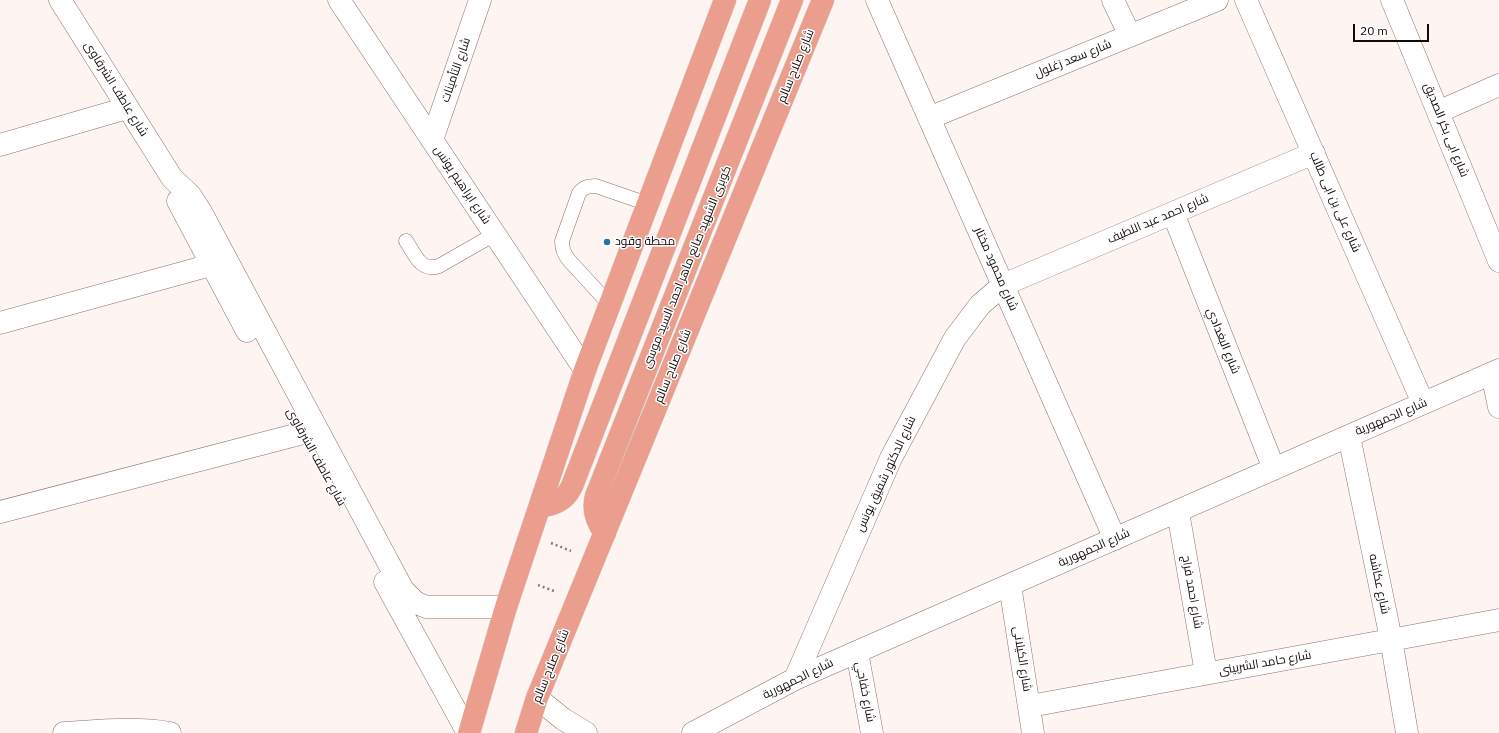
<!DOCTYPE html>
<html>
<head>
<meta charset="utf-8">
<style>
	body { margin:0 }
	#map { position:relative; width:1499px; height:733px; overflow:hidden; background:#fef4f1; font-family:"IBM Plex Sans",sans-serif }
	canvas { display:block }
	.scale { position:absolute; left:1353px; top:24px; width:76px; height:18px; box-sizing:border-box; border:2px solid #120a08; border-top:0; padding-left:5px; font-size:12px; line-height:14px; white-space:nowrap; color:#120a08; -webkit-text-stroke:3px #fff; paint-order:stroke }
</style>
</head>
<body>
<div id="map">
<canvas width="1499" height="733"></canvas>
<div class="scale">20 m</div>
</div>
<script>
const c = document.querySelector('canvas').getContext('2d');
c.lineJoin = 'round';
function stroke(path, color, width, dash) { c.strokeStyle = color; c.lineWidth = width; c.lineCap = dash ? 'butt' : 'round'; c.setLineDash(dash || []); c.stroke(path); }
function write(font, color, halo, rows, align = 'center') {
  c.font = font + ' "IBM Plex Sans",Cairo,sans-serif'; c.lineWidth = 3; c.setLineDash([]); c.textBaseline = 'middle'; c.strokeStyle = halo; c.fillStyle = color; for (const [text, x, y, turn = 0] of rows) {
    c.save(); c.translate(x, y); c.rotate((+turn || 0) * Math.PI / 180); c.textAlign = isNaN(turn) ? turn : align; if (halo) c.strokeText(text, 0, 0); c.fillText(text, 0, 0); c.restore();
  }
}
const path = new Path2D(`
	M551 543 571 551
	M538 585 554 591`);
const lane = new Path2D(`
	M406 241C415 254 420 272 439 266L495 234
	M610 305 568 259C564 253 562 249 562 241L579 193C584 187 588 186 596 186L648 204`);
const street = new Path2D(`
	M339 0 585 370
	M877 0 1115 539
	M1113 0 1130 36
	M1246 0 1423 403
	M1392 0 1499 261
	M1438 112 1499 85
	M929 118 1217 0
	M432 140 480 0
	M0 145 127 108
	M1173 213 1274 469
	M0 323 211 265
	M1492 373 1499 407
	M1349 436 1391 639 1407 733
	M0 512 303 433
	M1178 512 1206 673
	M1010 585 1033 733
	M857 652 872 733
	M795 679 891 458 955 338 980 305 1003 285 1314 153
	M537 698 563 719 586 733
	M1030 706 1499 620
	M64 733C99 731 135 727 170 733
	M693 733 795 679 1499 370`);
const secondary = new Path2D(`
	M60 0 172 178 190 195 201 212 403 590 415 602 426 607H506
	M178 201 247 331
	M385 582 468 733`);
const primary = new Path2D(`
	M540 507C555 504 565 501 572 486L760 0
	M605 533C596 521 592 510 596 496L792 0
	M469 733 506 607 585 370 725 0
	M526 733 537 698 823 0`);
const markers = [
	[607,242,4,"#2a72a6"]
];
const streetNames = [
	["شارع سعد زغلول",1073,59,-22],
	["شارع صلاح سالم",796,66,-68],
	["شارع التأمينات",456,70,-71],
	["شارع عاطف الشرقاوى",116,89,58],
	["شارع ابى بكر الصديق",1446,130,68],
	["شارع ابراهيم يونس",462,185,56],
	["شارع على بن ابى طالب",1335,202,66],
	["شارع احمد عبد اللطيف",1158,219,-23],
	["كوبرى الشهيد صانع ماهر احمد السيد موسى",687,267,-68],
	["شارع محمود مختار",996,269,66],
	["شارع البغدادي",1223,341,68],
	["شارع صلاح سالم",673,366,-68],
	["شارع الجمهورية",1391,417,-23],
	["شارع عاطف الشرقاوى",316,457,61],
	["شارع الدكتور شفيق يونس",886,474,-65],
	["شارع الجمهورية",1094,548,-24],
	["شارع عكاشه",1379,584,78],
	["شارع احمد فراج",1192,592,80],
	["شارع الكيلانى",1022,659,81],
	["شارع حامد الشربينى",1265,663,-10],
	["شارع صلاح سالم",551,666,-68],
	["شارع الجمهورية",798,679,-26],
	["شارع خفاجي",865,692,79]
];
const poiNames = [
	["محطة وقود",615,242]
];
stroke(lane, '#89726d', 15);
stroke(street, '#89726d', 23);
stroke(secondary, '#89726d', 23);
stroke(primary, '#d4d3d3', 23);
stroke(path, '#887f7d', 2.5, [2, 3]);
stroke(lane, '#fff', 14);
stroke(street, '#fff', 22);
stroke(secondary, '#fff', 22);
stroke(primary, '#eb9e8d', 22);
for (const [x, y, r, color] of markers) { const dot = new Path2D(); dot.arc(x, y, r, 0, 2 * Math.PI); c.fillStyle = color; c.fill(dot); stroke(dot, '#fff', 1.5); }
write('12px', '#120a08', '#fff', streetNames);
write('12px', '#120a08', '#fff', poiNames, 'left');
</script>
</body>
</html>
